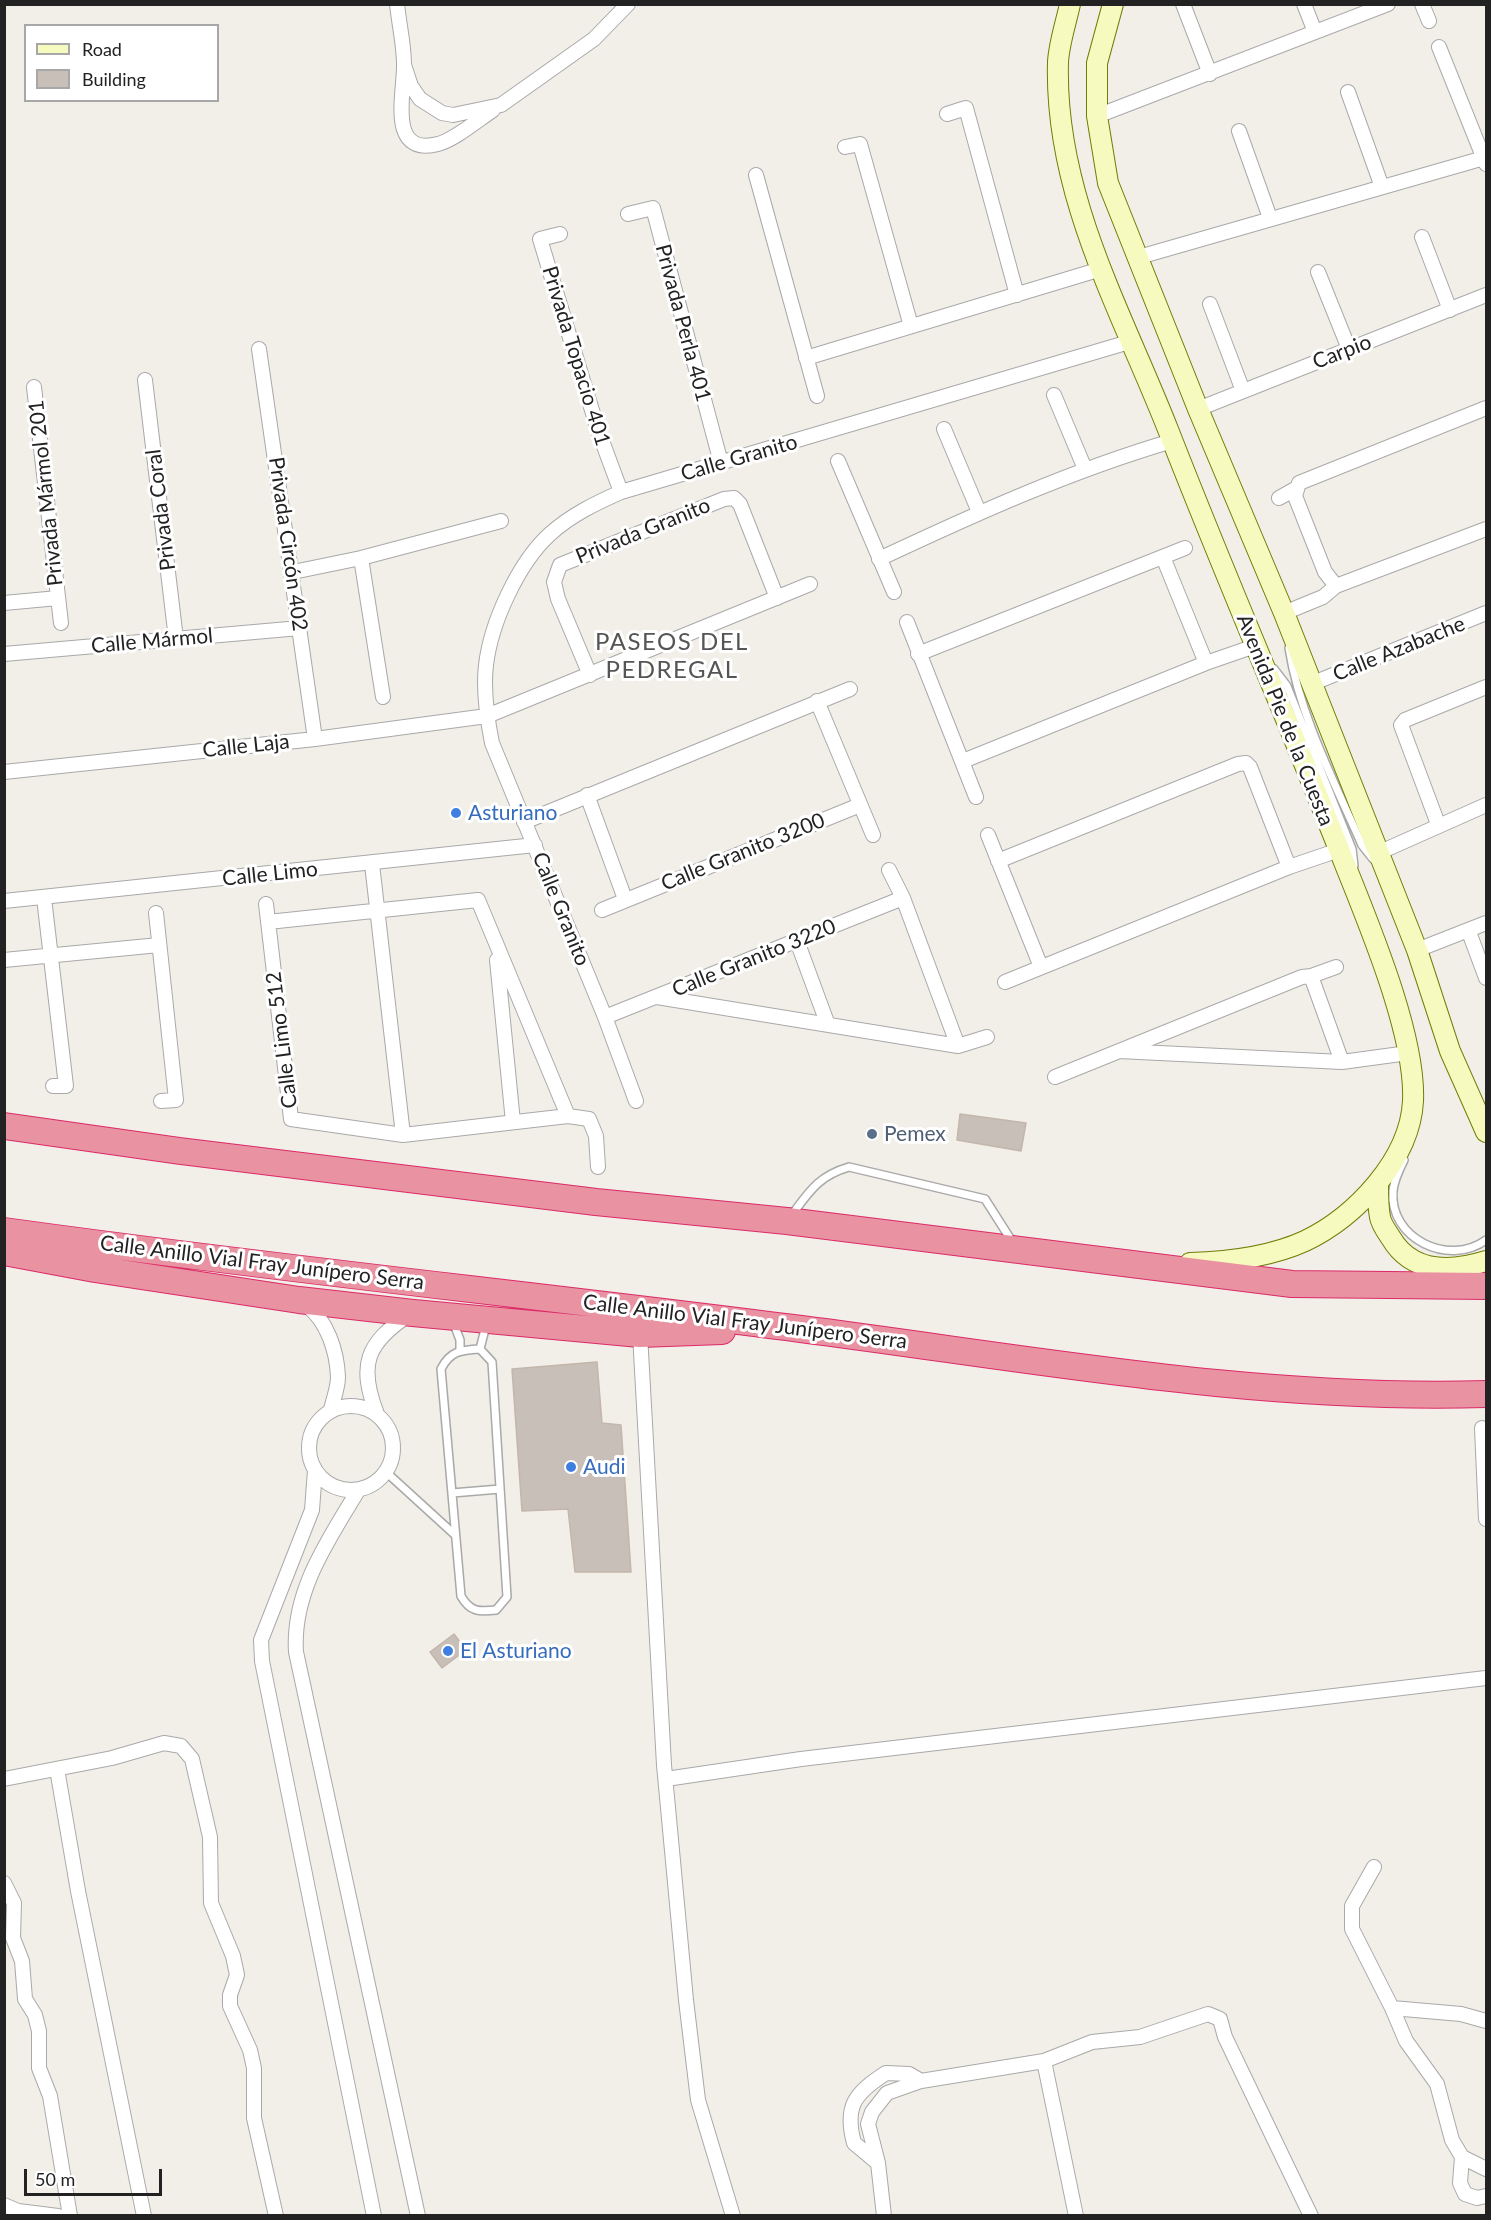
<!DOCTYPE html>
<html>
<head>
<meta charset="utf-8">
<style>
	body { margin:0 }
	#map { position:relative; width:1491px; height:2220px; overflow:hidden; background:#f2efe9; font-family:Lato,sans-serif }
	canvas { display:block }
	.frame { position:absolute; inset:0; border:6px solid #222; pointer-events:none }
	.legend { position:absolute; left:24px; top:24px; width:195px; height:78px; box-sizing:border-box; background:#fff; border:2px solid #a7a7a7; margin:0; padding:8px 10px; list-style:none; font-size:18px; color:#222 }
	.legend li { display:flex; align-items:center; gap:12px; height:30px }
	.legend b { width:30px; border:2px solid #a7a7a7 }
	.scale { position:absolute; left:24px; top:2169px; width:138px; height:27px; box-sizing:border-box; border:3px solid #222; border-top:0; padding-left:8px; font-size:18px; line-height:21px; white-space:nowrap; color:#222; -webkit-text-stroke:4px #fff; paint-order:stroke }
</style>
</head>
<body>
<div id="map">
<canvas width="1491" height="2220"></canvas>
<div class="frame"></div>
<ul class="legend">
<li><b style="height:8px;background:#f7fabf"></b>Road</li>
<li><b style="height:16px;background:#c7bfb8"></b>Building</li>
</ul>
<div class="scale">50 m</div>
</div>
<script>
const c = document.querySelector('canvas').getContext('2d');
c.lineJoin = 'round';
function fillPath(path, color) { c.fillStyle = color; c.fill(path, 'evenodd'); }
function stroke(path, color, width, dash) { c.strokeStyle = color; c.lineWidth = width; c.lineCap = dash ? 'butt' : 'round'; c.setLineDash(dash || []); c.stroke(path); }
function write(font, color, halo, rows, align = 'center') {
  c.font = font + ' Lato,sans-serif'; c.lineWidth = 6; c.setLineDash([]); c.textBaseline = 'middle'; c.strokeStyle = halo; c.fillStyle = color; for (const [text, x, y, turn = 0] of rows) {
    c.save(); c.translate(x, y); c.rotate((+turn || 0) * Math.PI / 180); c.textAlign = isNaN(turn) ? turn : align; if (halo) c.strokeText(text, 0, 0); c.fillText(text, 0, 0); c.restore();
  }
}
const building = new Path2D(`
	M960 1114 1026 1123 1021 1151 957 1140Z
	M597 1362 602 1423 621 1425 631 1572H575L568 1509 522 1511 512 1369Z
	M454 1634 466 1650 442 1668 430 1652Z`);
const lane = new Path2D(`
	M1289 648C1300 717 1334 781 1362 845L1373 859
	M1274 669 1287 686 1352 849 1354 866
	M1404 1160C1399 1170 1394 1180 1393 1191 1389 1239 1449 1267 1486 1240
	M791 1216C809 1192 818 1176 849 1167L985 1199 1013 1243
	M454 1324 460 1340V1350
	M480 1349 492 1362 507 1597 496 1610C479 1612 470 1612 461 1596L441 1369C450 1351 461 1350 480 1349Z
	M480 1349 486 1325
	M386 1472 454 1534
	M452 1493 500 1489`);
const street = new Path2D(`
	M397 4C399 24 404 45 404 64 405 91 386 157 438 144 454 140 478 120 493 110
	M1183 4 1210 74
	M1304 4 1315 32
	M1422 4 1429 21
	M1439 47 1486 164
	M404 65 411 86 420 99 442 113 453 115 501 105 594 39 628 4
	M1348 92 1382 187
	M947 114 966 108 1017 295
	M1097 116 1388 4
	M1239 131 1270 218
	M845 147 860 144 911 326
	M756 175 817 396
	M628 214 653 208 721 463
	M560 234 540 239 598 430 621 492
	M1422 237 1450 310
	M1139 257 1484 158
	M1318 272 1349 349
	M1210 304 1243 391
	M259 349 315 739
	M806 358 1101 269
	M145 380 176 639
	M34 387 61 623
	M1054 395 1085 469
	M1198 409 1486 295
	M944 429 979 512
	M838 461 894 592
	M1279 498 1295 489
	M1163 557 1206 663
	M361 558 383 697
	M879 559C975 514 1070 471 1172 441
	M293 572 361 558 501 521
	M1336 586 1325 572 1295 496 1299 483 1486 408
	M4 603 58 598
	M1284 613 1323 597 1336 586 1486 529
	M907 622 976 797
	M4 654 300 628
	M918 654 1185 548
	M590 675 558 599 554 582 560 565 724 499 734 498 740 504 777 598
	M1311 684 1486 613
	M817 701 873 835
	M963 761 1206 663 1255 646
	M4 772 315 739 487 716 810 584
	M587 795 625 899
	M524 822 850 689
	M1438 824 1401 725 1405 720 1486 687
	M988 835 1041 967
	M1378 853 1486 805
	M998 861 1238 764 1246 763 1250 767 1289 867
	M372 864 403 1135
	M889 870 903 898 958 1046
	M44 898 66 1086H53
	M4 901 535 845
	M266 904 291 1119 403 1135 568 1116 589 1119 596 1136 598 1167
	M602 910 860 805
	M156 913 176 1100 161 1101
	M268 922 478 900 568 1116
	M1469 932 1486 978
	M797 941 828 1025
	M1417 950 1486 923
	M4 960 159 945
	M497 960 513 1122
	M1311 976 1336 967
	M1005 982 1289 867 1339 850
	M657 997 958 1046 987 1037
	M605 1017 903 898
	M1119 1051 1342 1062 1408 1053
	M1055 1077 1302 977 1311 976 1342 1062
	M636 1101 605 1017 492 743C487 718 483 690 486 665 491 623 518 563 550 534 571 515 596 503 621 492L1129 342
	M306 1305C327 1320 337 1351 338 1377 338 1388 333 1400 331 1410
	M640 1334 664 1765 686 2000 698 2100 733 2216
	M309 1448a42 42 0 1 1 84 0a42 42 0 1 1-84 0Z
	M377 1414C358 1365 366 1343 410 1314
	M1482 1428 1486 1519
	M315 1470 312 1510 261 1640 262 1661 374 2216
	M359 1489C329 1539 292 1591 296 1652L418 2216
	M57 1769 78 1891 144 2216
	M4 1779 112 1758 164 1743 181 1746 192 1759 210 1837 211 1903 233 1956 237 1975 230 1995V2006L250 2050 254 2068V2118L276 2216
	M666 1779 801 1759 1486 1678
	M1374 1867 1352 1906V1929L1392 2008 1406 2041 1437 2084 1452 2140 1462 2157 1486 2169
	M4 1883 14 1903 13 1938 22 1961 25 1999 35 2015 39 2031V2068L50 2096 70 2216
	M1392 2008 1461 2014 1486 2021
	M1044 2061 1076 2216
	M1462 2157 1460 2183 1465 2194 1477 2198 1486 2196
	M878 2163 854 2143C844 2106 855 2093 886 2073L909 2074 921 2081
	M4 2205 18 2211 58 2216
	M884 2216 878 2163 868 2124 872 2112 887 2093 921 2081 1044 2061 1092 2042 1140 2037 1208 2014 1220 2019 1225 2037 1311 2216`);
const secondary = new Path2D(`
	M1070 4C1066 23 1059 43 1058 62 1054 195 1122 312 1169 432 1225 576 1287 718 1344 862 1369 925 1416 1035 1413 1101 1410 1160 1355 1217 1305 1241 1270 1257 1227 1262 1190 1263
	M1113 4 1097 63V116L1108 183 1198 409 1284 613 1417 950 1450 1051 1486 1132
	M1378 1185C1378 1195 1378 1207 1380 1217 1381 1224 1387 1232 1391 1238 1412 1274 1451 1272 1486 1261`);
const highway = new Path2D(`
	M4 1126 180 1151 596 1202 787 1221 1292 1284 1486 1286
	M4 1231C269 1268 536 1295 801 1329 1028 1358 1256 1401 1486 1394
	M4 1252 95 1269 299 1300 413 1313 640 1334 722 1331`);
const markers = [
	[456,813,6,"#3f7fe0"],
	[872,1134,6,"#5c6f8a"],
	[571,1467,6,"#3f7fe0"],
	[448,1651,6,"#3f7fe0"]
];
const streetNames = [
	["Privada Perla 401",683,323,75],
	["Carpio",1342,352,-21],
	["Privada Topacio 401",576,356,73],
	["Calle Granito",739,458,-16],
	["Privada Mármol 201",46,493,-96],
	["Privada Coral",161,510,-97],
	["Privada Granito",643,531,-22],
	["Privada Circón 402",288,544,82],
	["Calle Mármol",152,641,-5],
	["Calle Azabache",1399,649,-22],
	["Avenida Pie de la Cuesta",1285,720,68],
	["Calle Laja",246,746,-6],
	["Calle Granito 3200",743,852,-22],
	["Calle Limo",270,874,-6],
	["Calle Granito",561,909,68],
	["Calle Granito 3220",754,958,-22],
	["Calle Limo 512",282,1040,-97],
	["Calle Anillo Vial Fray Junípero Serra",262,1263,7],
	["Calle Anillo Vial Fray Junípero Serra",745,1322,7]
];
const shopNames = [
	["Asturiano",468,813],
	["Audi",583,1467],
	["El Asturiano",460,1651]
];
const serviceNames = [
	["Pemex",884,1134]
];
const quarterNames = [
	["PASEOS DEL",672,642],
	["PEDREGAL",672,670]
];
fillPath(building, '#c7bfb8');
stroke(building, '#c4b6ab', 1.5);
stroke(lane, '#a9a9a9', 10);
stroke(street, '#a9a9a9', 16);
stroke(secondary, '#707d05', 22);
stroke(highway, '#dc2a67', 28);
stroke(lane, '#fff', 7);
stroke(street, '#fff', 14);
stroke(secondary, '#f7fabf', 20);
stroke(highway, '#e892a2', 26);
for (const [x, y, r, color] of markers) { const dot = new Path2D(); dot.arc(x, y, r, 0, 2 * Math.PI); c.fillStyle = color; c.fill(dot); stroke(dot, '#fff', 2); }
write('21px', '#222', '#fff', streetNames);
write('21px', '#366cbe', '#fff', shopNames, 'left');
write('21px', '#4e5e75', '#fff', serviceNames, 'left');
c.letterSpacing = '1.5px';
write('24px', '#555', '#fff', quarterNames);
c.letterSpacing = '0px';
</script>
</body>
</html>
